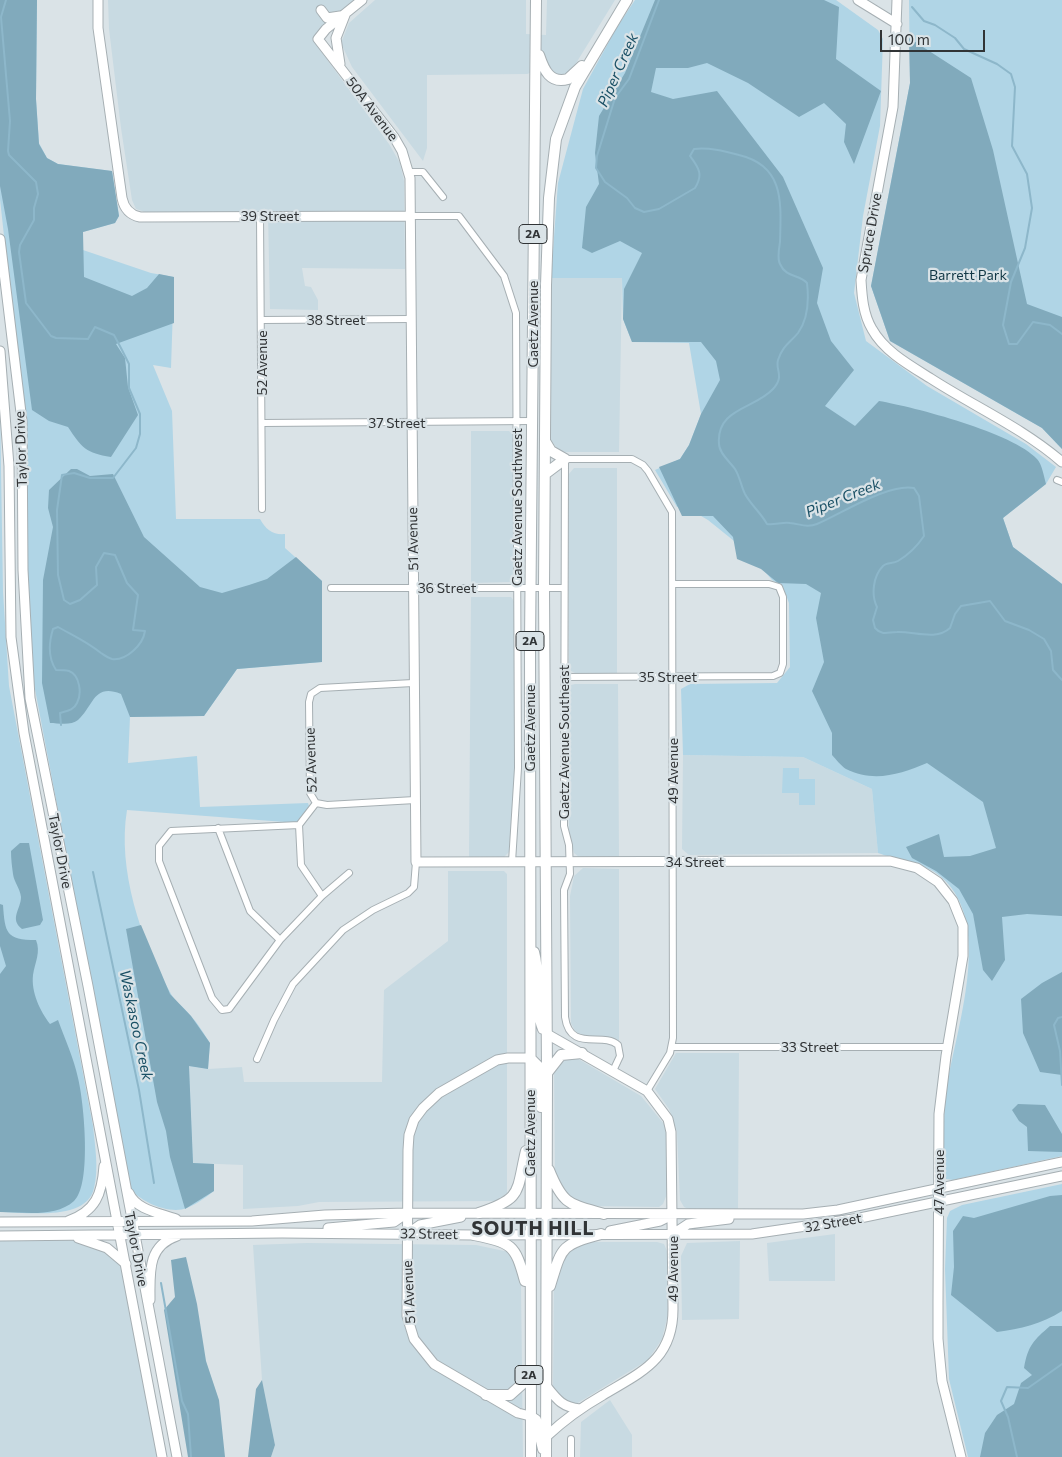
<!DOCTYPE html>
<html>
<head>
<meta charset="utf-8">
<style>
	body { margin:0 }
	#map { position:relative; width:1062px; height:1457px; overflow:hidden; background:#dae3e7; font-family:Commissioner,sans-serif }
	canvas { display:block }
	.scale { position:absolute; left:880px; top:30px; width:105px; height:22px; box-sizing:border-box; border:2px solid #313436; border-top:0; padding-left:6px; font-size:15px; line-height:18px; white-space:nowrap; color:#313436; -webkit-text-stroke:4px #dae3e7; paint-order:stroke }
</style>
</head>
<body>
<div id="map">
<canvas width="1062" height="1457"></canvas>
<div class="scale">100 m</div>
</div>
<script>
const c = document.querySelector('canvas').getContext('2d');
c.lineJoin = 'round';
function fillPath(path, color) { c.fillStyle = color; c.fill(path, 'evenodd'); }
function stroke(path, color, width, dash) { c.strokeStyle = color; c.lineWidth = width; c.lineCap = dash ? 'butt' : 'round'; c.setLineDash(dash || []); c.stroke(path); }
function write(font, color, halo, rows, align = 'center') {
  c.font = font + ' Commissioner,sans-serif'; c.lineWidth = 4.5; c.setLineDash([]); c.textBaseline = 'middle'; c.strokeStyle = halo; c.fillStyle = color; for (const [text, x, y, turn = 0] of rows) {
    c.save(); c.translate(x, y); c.rotate((+turn || 0) * Math.PI / 180); c.textAlign = isNaN(turn) ? turn : align; if (halo) c.strokeText(text, 0, 0); c.fillText(text, 0, 0); c.restore();
  }
}
const built = new Path2D(`
	M108 0H354L312 39 389 144 400 163 404 181 405 269 302 268 305 286 311 287 318 300V310L270 309 268 213 145 212 136 209 132 200 121 128 109 29Z
	M375 0H526V34L546 35 547 0H615L570 73 557 75 546 68 527 74 427 75V148L423 161 352 67 341 43 349 23Z
	M551 278H622L619 452H565L559 451 551 440Z
	M471 431H509L513 434 514 580 511 582 471 583Z
	M574 468H617V673H575L571 671 569 666 568 475Z
	M471 597H511L514 601 516 767 509 852 503 858H469Z
	M575 684H618L619 858 579 857 574 853 569 833 568 690 571 685Z
	M683 755 803 757 872 789 878 853 689 855 682 849Z
	M583 868 619 869V1041L585 1038 575 1031 571 1023 570 896 574 876Z
	M448 871H504L507 874V1193L496 1201 319 1202 298 1206 243 1209V1165L193 1163 189 1066 208 1069 242 1067 244 1082H382L384 990 448 941Z
	M676 1053H739L738 1210H691L684 1207 680 1200 677 1132 669 1109 655 1089Z
	M575 1057 641 1096 664 1124 667 1138V1194L663 1204 659 1207 590 1206 571 1202 555 1175 554 1067 567 1058Z
	M835 1234V1281H769L767 1243Z
	M68 1235 102 1245 126 1264 162 1457H0V1236Z
	M740 1241 739 1319 682 1320 681 1256 687 1243Z
	M581 1242H657L664 1244 667 1251 668 1314 662 1339 648 1360 576 1404 566 1405 553 1388 554 1272 558 1259Z
	M307 1243 476 1245 509 1252 516 1263 521 1285 523 1457H271L275 1445 262 1380 253 1245Z
	M610 1400 632 1435V1457H580L581 1422Z`);
const green = new Path2D(`
	M0 0H37L36 99 39 143 47 158 58 164 112 171 119 216 115 223 83 232V250L151 273 174 277 171 368 153 365 172 411 176 519H260C266 530 273 535 285 534V548L322 581V662L237 669 204 716 130 717 128 763 197 756 200 807 308 803 309 806 298 823 127 810C117 869 141 941 170 992 174 1001 184 1007 190 1015 198 1023 204 1034 210 1043L208 1069 189 1066 193 1163 214 1164V1191C206 1197 197 1204 187 1208 170 1215 140 1202 130 1188L33 679 28 599 26 439 0 199Z
	M635 0H836L878 30 883 39 880 126 863 216 854 293 866 341 927 386 1026 444 1056 467 1046 484 1003 518 1013 547 1062 584V1156L953 1180 946 1179 943 1172C944 1146 943 1118 946 1092 955 1030 998 917 936 873 923 864 894 859 878 853L872 789 803 757 683 755 681 689 690 684 777 683 790 667 789 603 783 587 772 580 749 553 708 520 684 506 677 507 655 470 680 459 689 445 701 414 689 343 632 342 623 319 622 278H551L558 183 583 89 617 27Z
	M909 0H1062V449L1042 428 890 341 871 286 910 83Z
	M0 407 3 592 9 686 93 1126C95 1146 99 1169 94 1188 87 1222 25 1212 0 1212Z
	M783 768H799V779H815V805H799V793H782Z
	M1062 1184V1457H968L949 1379 945 1269 947 1218 950 1211 962 1205Z`);
const forest = new Path2D(`
	M0 0H37L36 99 39 144 47 158 58 164 112 171 119 216 115 223 83 232 84 277 132 296 147 288 159 274 174 277V323L116 344 125 358 128 387 138 415 111 457C86 453 82 448 68 427L49 421 32 410 8 229 0 186Z
	M655 0H824L839 7 836 59 881 91 854 164 844 142 846 124 824 103 799 117 748 83 707 63 688 68H656L651 92 673 99 717 91 783 177 823 268 817 303 831 341 854 370 825 406 855 426 879 401C914 407 1014 433 1037 459 1042 464 1044 477 1046 484L1003 518 1013 547 1062 584V916L1027 914 1002 917 1005 960 992 981 983 970 973 914 959 889 936 871 912 858 906 847 939 834 944 857 970 856 996 848 983 802 927 763C901 774 874 783 846 769 841 766 836 759 832 755V733L812 691 824 662 816 618 821 593 806 584 778 583 761 569 737 559 733 537 713 516H682L659 467 680 459 689 445 701 414 720 380 716 361 701 342H632L623 319 624 289 642 253 620 241 592 253 582 248 586 207 599 184 595 153 599 116 625 73Z
	M909 38 971 78 993 150 1027 304 1062 317V449L1042 428 890 341 871 286 910 83Z
	M71 469H77L90 476 113 474 144 537 200 587 222 593 249 585 267 579 296 557 322 581V662L237 669 204 716 130 717 121 694C93 683 94 706 78 720 71 726 58 723 50 723L42 683 43 580 53 527 48 508 49 490Z
	M20 843H29L43 920 40 925 22 929C9 919 21 909 21 897 20 888 14 882 13 874 12 867 11 859 11 851Z
	M0 904 3 905C5 933 6 940 36 940 41 952 35 962 33 975 31 992 40 1011 50 1024L58 1020C65 1039 74 1059 78 1078 84 1102 92 1185 74 1201 55 1218 24 1212 0 1212V974L6 966 0 946Z
	M141 925 170 994 191 1016 210 1043 208 1069 189 1066 193 1163 214 1164V1191L185 1209 170 1157 166 1131 157 1102 126 929Z
	M1062 972V1075L1040 1072 1023 1033 1021 999 1042 983Z
	M1018 1104 1045 1105 1062 1134V1152L1028 1151 1027 1127 1019 1121 1012 1110Z
	M1062 1195V1311C1042 1324 1020 1329 997 1332L951 1295 954 1267 953 1231 963 1216 974 1218 1050 1196Z
	M186 1257 197 1304 206 1361 219 1400 225 1457H188L164 1310 175 1297 171 1260Z
	M1050 1326H1062V1457H980L985 1433 997 1415 1014 1404 1021 1383 1032 1375 1024 1368C1028 1345 1034 1340 1050 1326Z
	M262 1380 275 1445 271 1457H248L256 1389Z`);
const stream = new Path2D(`
	M6 0 1 17 10 121 8 151 9 155 36 182 38 194 34 208V220L20 245 19 252 26 303 51 336 56 338 88 339 95 327 114 335 122 350 129 364V388L140 414V434L136 448 113 478H90L74 473 62 475 57 510 58 575 64 600 70 604 80 600 97 585 96 567 104 553 115 555 127 583 138 595 133 630 145 631C143 645 126 661 112 659 108 658 104 655 101 653 86 641 74 636 58 627L53 629C49 642 48 658 56 670 60 670 65 670 69 671 80 675 82 694 77 703 74 710 67 711 60 713L61 725
	M659 0 629 79 615 98 597 156 596 168 605 182 627 198 635 208 644 212 659 209 695 188C704 174 698 167 690 156L694 149C708 147 724 151 739 155 785 166 781 203 780 242 779 248 777 259 780 264 786 278 799 274 807 283 809 300 808 319 798 333 790 343 783 345 778 360 775 370 785 376 773 389 755 409 716 408 719 444 719 453 730 462 735 469 740 477 741 486 745 494 751 505 761 513 767 524 775 525 782 522 790 523 800 524 807 528 817 524 841 514 888 483 914 488L919 496 924 536C918 545 908 555 898 561 893 564 887 562 883 566 873 576 871 595 877 607L873 620 875 628C882 636 888 632 897 632 913 631 936 641 950 628L955 614 961 606 990 601 1005 621 1029 630 1044 639 1051 651 1053 670 1062 680
	M912 7 924 21 935 25 955 38 964 49 997 64 1011 74 1015 87 1012 146 1027 174 1032 208 1025 248 1011 282 1003 325 1009 344H1017L1033 322 1050 325 1062 334
	M93 872 139 1090 154 1183
	M1062 1017 1058 1018 1054 1025 1060 1051 1062 1085
	M161 1283 182 1401 188 1414 191 1457
	M1017 1457 1008 1417 1001 1401 1007 1387 1028 1388 1062 1364`);
const street = new Path2D(`
	M409 172H423L443 197
	M260 216 262 509
	M411 216H459L504 276 516 313 518 768 512 862
	M262 320 411 319
	M262 423 532 421
	M1057 480 1062 482
	M331 588H564
	M564 677 773 676 780 673 783 664V597L779 587 769 584H673
	M316 803 310 793 309 702 311 694 320 688 413 683
	M316 803 299 825 301 865 322 896
	M316 803 327 805 415 800
	M299 825 171 831 159 846V861L212 998 222 1010 229 1009 280 940 322 896 349 873
	M218 828 250 911 280 940
	M672 1047H948
	M257 1059 274 1020 293 984 343 930 373 910 408 893 414 887 416 862
	M613 1071 620 1056 618 1045C602 1031 570 1053 565 1017L564 890 570 874 569 845 564 826 565 459H632L643 465 648 471 672 512 673 1038 670 1053 647 1091
	M571 1457V1439`);
const secondary = new Path2D(`
	M98 0V28L122 198C124 208 130 215 140 217L411 216
	M362 0 326 29 318 39 394 137 402 151 410 178 416 862 890 861 917 868 938 882 953 901 963 926V956L946 1056 939 1114 938 1301V1339L942 1381 961 1457
	M858 0 897 24
	M897 0 893 107 861 280C862 296 863 314 872 329 884 351 909 365 930 378 973 406 1023 428 1062 462
	M321 10 327 18 340 16
	M340 64 336 38 345 15
	M0 239 22 421 23 570 30 698 88 986 177 1457
	M0 351 9 466 11 637 24 733 162 1457
	M547 1034 647 1091 668 1119 671 1132 673 1309C673 1360 641 1372 603 1395 582 1407 564 1420 547 1436
	M530 1058H508L497 1060 439 1093 423 1108 414 1120 409 1135 408 1150 407 1316 414 1339 434 1364 518 1413 530 1416
	M129 1193C136 1210 160 1213 176 1219
	M68 1221C96 1211 102 1194 104 1166
	M0 1222 252 1221 325 1215 408 1213 803 1214 838 1210 1062 1162
	M328 1228 394 1222 407 1213
	M610 1231 660 1221 672 1215
	M407 1234 420 1225 461 1217
	M673 1234 688 1224 729 1219
	M0 1236 282 1233 474 1235 752 1234 860 1218 1062 1176
	M78 1238 107 1248 126 1264
	M150 1300C150 1273 147 1246 177 1236
	M547 1387C558 1401 563 1407 580 1409`);
const primary = new Path2D(`
	M539 55C544 70 550 84 568 79L582 66
	M545 441 551 451 565 459
	M545 474 565 459
	M534 952C541 977 533 1005 543 1029
	M530 1058 539 1067 541 1107
	M547 1073 561 1055 582 1053
	M549 1170C563 1205 569 1204 604 1214
	M479 1213C523 1198 516 1193 526 1151
	M474 1235C512 1243 515 1244 525 1281
	M550 1286C562 1247 560 1245 601 1234
	M486 1395H510L529 1378
	M530 1416 536 1420 543 1449
	M531 1457 530 642 536 0
	M546 1457 547 1073 544 588 546 285 549 198 556 139 575 87 627 0`);
const shields = [
	[533,234,28],
	[530,641,28],
	[529,1375,28]
];
const shieldNames = [
	["2A",533,234],
	["2A",530,641],
	["2A",529,1375]
];
const streetNames = [
	["50A Avenue",372,109,53],
	["39 Street",270,216],
	["Spruce Drive",870,233,-80],
	["38 Street",336,320],
	["Gaetz Avenue",533,324,-90],
	["52 Avenue",262,363,-90],
	["37 Street",397,423],
	["Taylor Drive",21,449,-92],
	["Gaetz Avenue Southwest",517,507,-90],
	["51 Avenue",413,539,-91],
	["36 Street",447,588],
	["35 Street",668,677],
	["Gaetz Avenue",530,728,-90],
	["Gaetz Avenue Southeast",564,742,-90],
	["52 Avenue",311,760,-92],
	["49 Avenue",673,771,-90],
	["Taylor Drive",60,851,79],
	["34 Street",695,862],
	["33 Street",810,1047],
	["Gaetz Avenue",530,1133,-90],
	["47 Avenue",939,1182,-90],
	["32 Street",833,1223,-10],
	["32 Street",429,1234,1],
	["Taylor Drive",136,1249,79],
	["49 Avenue",673,1269,-90],
	["51 Avenue",409,1292,-93]
];
const parkNames = [
	["Barrett Park",968,275]
];
const waterNames = [
	["Piper Creek",618,70,-66],
	["Piper Creek",843,498,-22],
	["Waskasoo Creek",136,1025,78]
];
const districtNames = [
	["SOUTH HILL",533,1229]
];
fillPath(built, '#c8dae2');
fillPath(green, '#b0d5e6');
fillPath(forest, '#81aabc');
stroke(stream, '#8db7ca', 2);
stroke(street, '#a6afb3', 8);
stroke(secondary, '#a6afb3', 11);
stroke(primary, '#a6afb3', 12);
stroke(street, '#fff', 6);
stroke(secondary, '#fff', 9);
stroke(primary, '#fff', 10);
for (const [x, y, w] of shields) { const box = new Path2D(); box.roundRect(x - w / 2, y - 9.5, w, 19, 4); c.fillStyle = '#dae3e7'; c.fill(box); stroke(box, '#313436', 1); }
write('bold 12px', '#313436', null, shieldNames);
write('14px', '#313436', '#dae3e7', streetNames);
write('14px', '#123846', '#dae3e7', parkNames);
write('italic 15px', '#1a5065', '#dae3e7', waterNames);
c.letterSpacing = '1px';
write('bold 19px', '#313436', '#dae3e7', districtNames);
c.letterSpacing = '0px';
</script>
</body>
</html>
